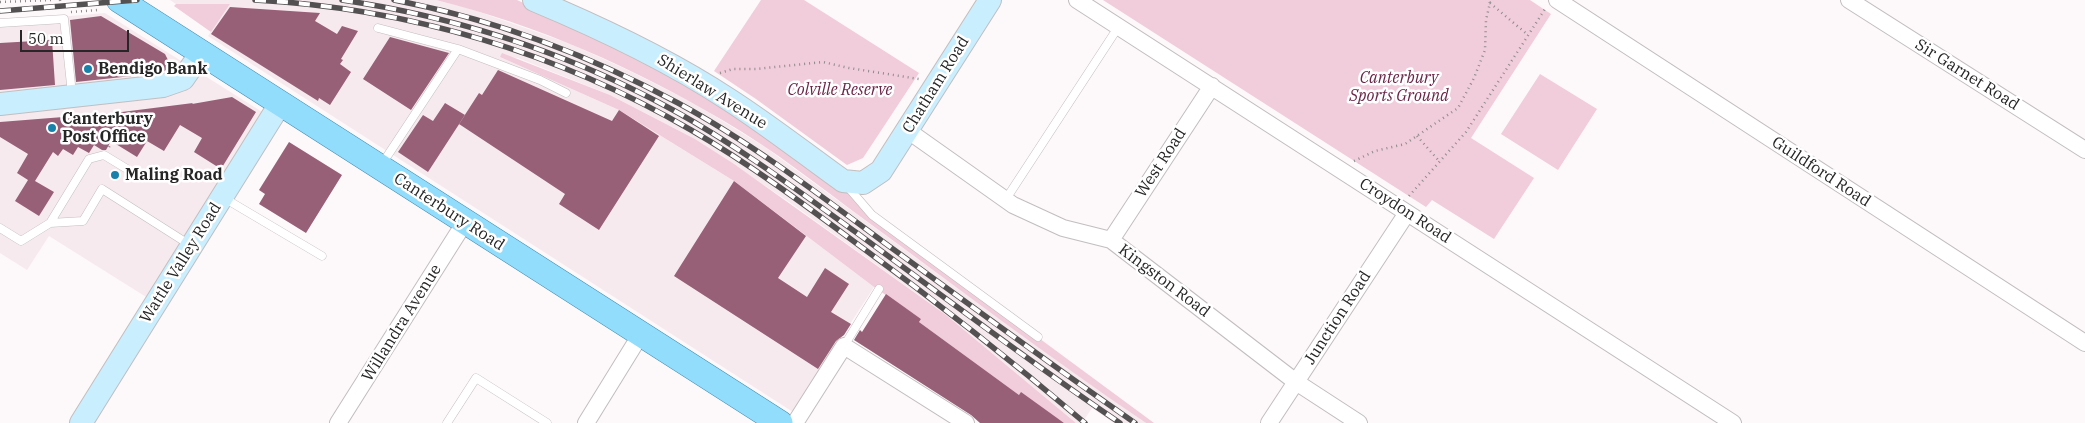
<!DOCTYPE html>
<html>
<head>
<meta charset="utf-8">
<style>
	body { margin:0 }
	#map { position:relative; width:2085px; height:423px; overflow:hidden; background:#fdf8fa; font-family:"IBM Plex Serif",serif }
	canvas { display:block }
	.scale { position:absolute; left:20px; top:30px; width:109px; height:22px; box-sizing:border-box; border:2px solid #272626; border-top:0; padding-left:6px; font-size:15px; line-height:18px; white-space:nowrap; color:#272626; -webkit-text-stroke:4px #fff; paint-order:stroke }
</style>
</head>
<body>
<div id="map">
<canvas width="2085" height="423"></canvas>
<div class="scale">50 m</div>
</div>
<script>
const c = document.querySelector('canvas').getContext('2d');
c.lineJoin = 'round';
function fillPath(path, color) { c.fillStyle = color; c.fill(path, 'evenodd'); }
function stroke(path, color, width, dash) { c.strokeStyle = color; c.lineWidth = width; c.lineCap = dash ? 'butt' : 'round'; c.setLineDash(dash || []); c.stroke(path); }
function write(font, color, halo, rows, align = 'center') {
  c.font = font + ' "IBM Plex Serif",serif'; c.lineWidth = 5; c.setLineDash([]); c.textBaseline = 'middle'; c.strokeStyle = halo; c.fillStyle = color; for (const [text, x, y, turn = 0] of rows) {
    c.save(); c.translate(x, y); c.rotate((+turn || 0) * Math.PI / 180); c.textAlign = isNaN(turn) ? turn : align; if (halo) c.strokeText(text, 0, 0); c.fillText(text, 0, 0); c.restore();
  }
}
const built = new Path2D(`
	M170 0H436L471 9 571 44 630 71 692 102 765 147 1064 366 1146 423H1114L1092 408 1082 423H1076L946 315 789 202 695 139 610 95 518 58 500 57 619 110 734 181 874 287 793 412 208 36 230 4H176Z
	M105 13 267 115 151 300 49 236 27 270 0 253V22Z`);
const green = new Path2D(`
	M436 0H517L673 73 874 211 872 215 1154 423H1146C1050 358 958 288 865 220 819 186 774 150 724 121 634 68 538 25 436 0Z
	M761 0H804L919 73 863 158 847 165 756 99 714 71Z
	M1103 0H1530L1551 14 1471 138 1534 178 1494 239 1432 200 1426 207Z
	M176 4H230L211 32 174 6Z
	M502 53 610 95 695 139 734 164 946 315 1076 423H1064L1019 395 919 322 921 319 874 287 734 181 619 110 500 57Z
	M1540 74 1597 109 1558 170 1501 134Z`);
const building = new Path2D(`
	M230 7 320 13 315 21 337 34 342 26 358 31 341 59 343 60 340 64 351 72 330 105 319 98 318 101 211 34Z
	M101 16 165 54 168 60 166 70 160 73 76 82 70 20Z
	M390 37 449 53 411 110 363 79Z
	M52 40 55 85 0 90V43Z
	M498 70 612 121 619 110 659 136 599 230 559 204 565 194 459 124 479 93 482 95Z
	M232 97 256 112 221 169 194 152 202 138 180 125 164 151 147 141 137 157 111 141 106 150H102L94 145 89 153 78 147 73 155 63 149 58 156 53 152 35 181 54 192 39 216 15 201 28 180 17 173 28 154 0 137V122L114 113 193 103 192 104Z
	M445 103 465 115 428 172 398 152 423 115 433 121Z
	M289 142 342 175 306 233 259 204 265 194 259 190Z
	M734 181 806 236 778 278 807 297 825 268 849 284 831 312 851 324 844 335 836 341 818 369 674 276Z
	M886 294 921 319 919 322 1019 395 1021 392 1064 423H980L971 415 854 340 860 330 862 332Z`);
const path = new Path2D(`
	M60 0 61 8
	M0 2 52 0
	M1490 3 1528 35
	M71 12 98 10
	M720 73 733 69H756L823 62 849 68 919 79
	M1417 136 1440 162
	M109 147 132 109
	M1354 161 1375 151 1405 144 1458 108 1474 78 1485 50 1486 20 1490 3 1489 0
	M1409 196 1466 132 1545 9`);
const lane = new Path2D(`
	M0 23 64 19 72 94
	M378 28 458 49
	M382 164 458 49 540 80 566 93
	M127 169 104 155 89 159 50 223 83 221 102 189 190 245
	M847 186 872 215 1038 337
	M224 198 322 256
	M1006 199 1119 26
	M0 228 21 241 50 223
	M844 346 879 289
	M447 423 476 378 547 423`);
const street = new Path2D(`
	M1077 0 1733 423
	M1557 0 2085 343
	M1849 0 2085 150
	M907 130 1013 205 1063 228 1111 240 1296 382 1359 423
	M1111 240 1212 86
	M338 423 465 222
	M586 423 641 334
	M795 423 844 346 966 423
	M1269 423 1407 213`);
const secondary = new Path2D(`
	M534 0C601 28 667 59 728 99 767 124 804 153 843 181L863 183 881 171 990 0
	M0 104 163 86 183 79 201 53
	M81 423 280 104`);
const primary = new Path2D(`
	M119 0 780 423`);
const rail = new Path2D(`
	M255 0C408 8 559 53 691 130 750 164 805 205 860 246 937 302 1012 361 1085 423
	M342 0C457 17 571 54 673 110 738 146 797 190 857 233 944 297 1030 362 1120 423
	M394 0C494 19 589 55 678 103 750 142 816 192 882 241 966 302 1050 364 1135 423
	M0 11 137 0`);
const markers = [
	[88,69,5,"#1882ab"],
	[52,128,5,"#1882ab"],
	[115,175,5,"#1882ab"]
];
const poiNames = [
	["Bendigo Bank",98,69],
	["Canterbury",62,119],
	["Post Office",62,137],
	["Maling Road",125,175]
];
const streetNames = [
	["Sir Garnet Road",1967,75,32],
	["Chatham Road",936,85,-58],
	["Shierlaw Avenue",712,92,32],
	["West Road",1161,163,-57],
	["Guildford Road",1821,172,33],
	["Croydon Road",1405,211,33],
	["Canterbury Road",449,212,33],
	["Wattle Valley Road",181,263,-58],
	["Kingston Road",1164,281,37],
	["Junction Road",1338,318,-57],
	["Willandra Avenue",402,323,-58]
];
const parkNames = [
	["Canterbury",1399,78],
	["Sports Ground",1399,96],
	["Colville Reserve",840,90]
];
fillPath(built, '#f7eaee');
fillPath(green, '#f1ccda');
fillPath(building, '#976077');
stroke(lane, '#c2bebf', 9);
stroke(street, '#c2bebf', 18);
stroke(secondary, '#c2bebf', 24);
stroke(primary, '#3e8db0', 26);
stroke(path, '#8e8b8c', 2.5, [1, 4]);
stroke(lane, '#fff', 8);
stroke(street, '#fff', 16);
stroke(secondary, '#c9eefe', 22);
stroke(primary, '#92dcfc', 25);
stroke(rail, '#535152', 5.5);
stroke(rail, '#fff', 4, [11]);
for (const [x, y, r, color] of markers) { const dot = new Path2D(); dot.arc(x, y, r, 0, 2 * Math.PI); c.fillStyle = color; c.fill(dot); stroke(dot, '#fff', 2); }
write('bold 16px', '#272626', '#fff', poiNames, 'left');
write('16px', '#272626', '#fff', streetNames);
write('italic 16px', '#6a2546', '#fff', parkNames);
</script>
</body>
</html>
